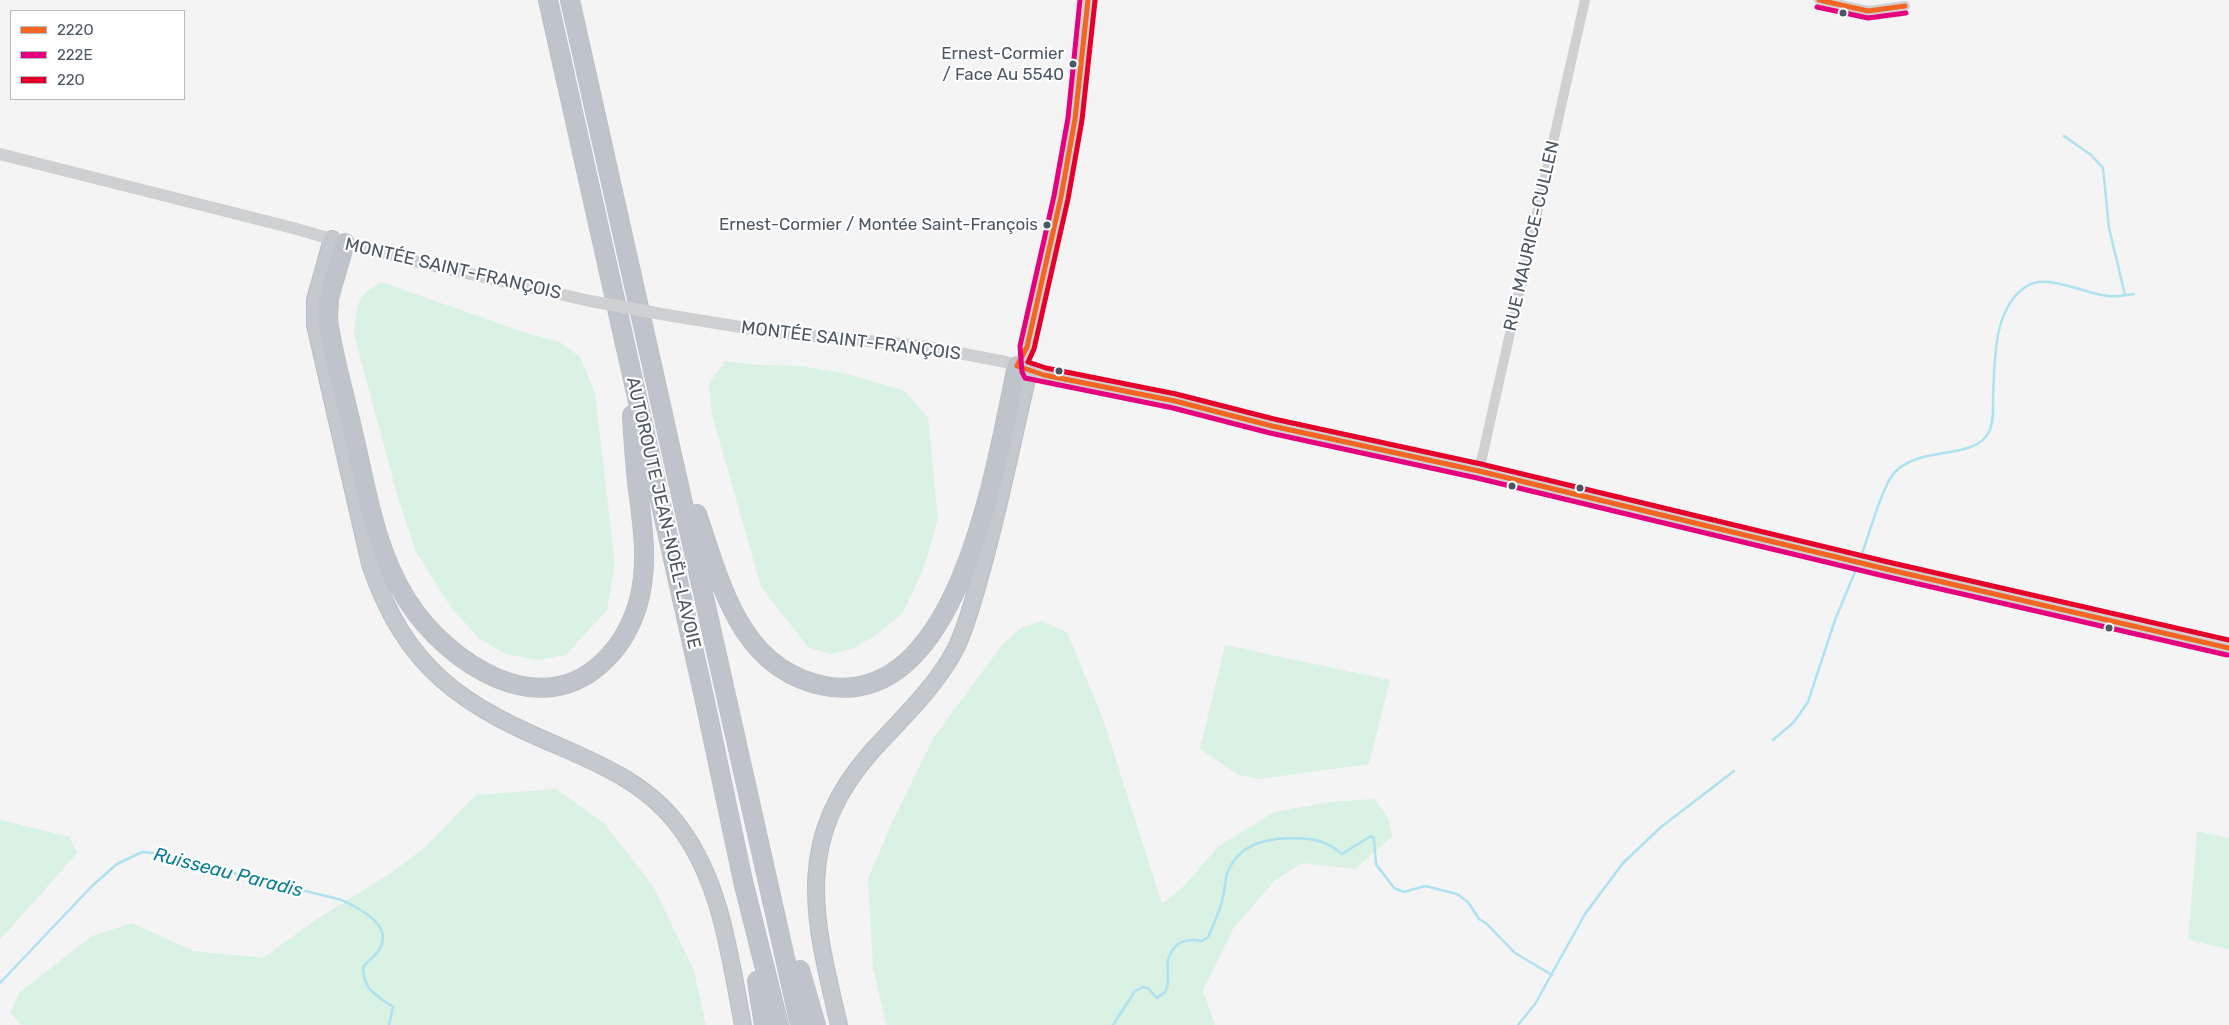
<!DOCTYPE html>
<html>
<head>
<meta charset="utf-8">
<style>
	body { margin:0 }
	#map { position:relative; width:2229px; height:1025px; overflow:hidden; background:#f4f4f4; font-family:Rubik,sans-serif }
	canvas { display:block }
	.legend { position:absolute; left:10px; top:10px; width:175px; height:90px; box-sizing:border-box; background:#fff; border:1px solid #b7bbc0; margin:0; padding:6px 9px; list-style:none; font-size:15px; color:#4a5661 }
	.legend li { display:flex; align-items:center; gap:10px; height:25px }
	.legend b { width:25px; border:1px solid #b7bbc0 }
</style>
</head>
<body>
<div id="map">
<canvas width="2229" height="1025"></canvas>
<ul class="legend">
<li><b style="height:6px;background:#f26522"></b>222O</li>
<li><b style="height:6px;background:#e5007d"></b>222E</li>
<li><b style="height:6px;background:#e4002b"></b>22O</li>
</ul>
</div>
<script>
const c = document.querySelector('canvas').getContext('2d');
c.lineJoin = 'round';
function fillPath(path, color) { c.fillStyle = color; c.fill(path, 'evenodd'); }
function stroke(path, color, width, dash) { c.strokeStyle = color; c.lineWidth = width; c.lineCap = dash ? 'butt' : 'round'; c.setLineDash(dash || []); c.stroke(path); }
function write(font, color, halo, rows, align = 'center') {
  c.font = font + ' Rubik,sans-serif'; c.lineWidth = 4.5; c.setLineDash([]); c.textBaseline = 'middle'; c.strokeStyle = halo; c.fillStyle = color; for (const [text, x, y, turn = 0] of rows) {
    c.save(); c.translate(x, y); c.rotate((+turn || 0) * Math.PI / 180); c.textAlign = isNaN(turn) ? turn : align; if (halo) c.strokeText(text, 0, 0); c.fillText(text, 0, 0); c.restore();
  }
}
const green = new Path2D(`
	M381 282 532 335 560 342 580 357 595 393 615 564 607 610 566 655 538 660 505 654 479 638 452 609 416 552 398 498 354 334C357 306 355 297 381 282Z
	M725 361 756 365 802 366 852 375 904 391 928 417 938 519 923 570 902 614 876 635 852 649 830 654 808 647 761 587 712 415 709 383Z
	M1043 621 1067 632 1103 719 1162 904 1183 887 1219 846 1274 812 1330 802 1374 799 1388 817 1392 837 1355 869 1303 863 1275 880 1233 929 1203 990 1215 1025H886L873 967 868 879 893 820 934 737 1002 645 1022 627Z
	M1225 645 1390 680 1369 764 1260 779 1239 775 1200 749Z
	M556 789 604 823 653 886 694 971 706 1025H21L10 1012 20 992 92 936 132 923 194 951 263 958 317 919 391 873 424 848 476 795Z
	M0 820 70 837 77 853 0 940Z
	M2197 831 2229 838V949L2188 940Z`);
const stream = new Path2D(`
	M2064 136 2091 155 2103 168 2109 228 2125 295
	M1860 559C1868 539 1882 485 1895 472 1921 445 1974 461 1989 432 1994 422 1993 409 1993 398 1995 362 1992 308 2027 286 2047 273 2085 294 2108 296 2117 297 2125 295 2134 294
	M1773 740 1794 722 1808 702 1835 620 1857 567
	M0 983 92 886 117 864 142 852 152 853 342 900C358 908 395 925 379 950 375 956 368 961 363 967 364 991 374 993 393 1007L389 1025
	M1113 1025 1135 991 1143 987 1148 988 1157 998 1165 992C1171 982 1166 971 1168 960 1173 942 1185 938 1202 941L1208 937C1214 924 1220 911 1223 897 1225 889 1225 881 1227 874 1237 846 1262 839 1289 838 1312 838 1325 840 1342 854L1371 836 1374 839 1376 864 1394 888 1404 892 1425 886 1457 894 1468 902 1479 919 1487 924 1515 953 1552 975
	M1518 1025 1535 1004 1585 914 1623 863 1661 827 1734 771`);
const minor = new Path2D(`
	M1819 0 1868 11 1905 6
	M1017 366 1027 347 1061 197 1075 119 1088 0
	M1479 471 1585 0`);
const tertiary = new Path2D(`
	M0 154 293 228 345 243 430 265 590 301
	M667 315 771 332 922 346 1006 362 1044 375 1175 401 1272 426 1479 471 1886 569 2229 648`);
const trunk = new Path2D(`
	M332 239 315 300V325L370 564C406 670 463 706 561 747 607 767 651 787 681 829 722 885 730 959 743 1025
	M839 1025C814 919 792 841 872 751 901 719 936 687 956 648 967 625 974 598 981 573 1000 506 1013 438 1029 371`);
const motorway = new Path2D(`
	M548 0 704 697 743 881 779 1025
	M570 0 800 1025
	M345 243 329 298 328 320C333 356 344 392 352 428 366 486 374 548 407 600 447 663 542 727 607 658 623 642 633 622 639 600 649 561 642 521 637 482 635 460 633 437 632 415
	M697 514C721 584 740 670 825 686 961 711 997 457 1017 366
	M800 970 816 1025
	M757 981 764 1025`);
const tertiaryBridge = new Path2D(`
	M590 301 667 315`);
const bus1 = new Path2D(`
	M1088 0 1075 119 1061 197 1027 347 1017 366 1044 375 1175 401 1272 426 1479 471 1886 569 2229 648
	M1819 0 1868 11 1905 6`);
const bus2 = new Path2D(`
	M1080 0 1068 118 1054 196 1020 346 1022 372 1025 378 1173 408 1270 433 1477 478 1884 576 2227 655
	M1817 7 1868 18 1906 13`);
const bus3 = new Path2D(`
	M1095 1 1082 120 1068 199 1034 349 1028 362 1046 368 1176 394 1274 419 1481 464 1888 562 2229 640`);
const markers = [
	[1843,13,4.5,"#4a5661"],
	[1073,64,4.5,"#4a5661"],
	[1047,225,4.5,"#4a5661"],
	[1059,371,4.5,"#4a5661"],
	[1512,486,4.5,"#4a5661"],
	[1580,488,4.5,"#4a5661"],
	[2109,628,4.5,"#4a5661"]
];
const busNames = [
	["Ernest-Cormier",1064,54],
	["/ Face Au 5540",1064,75],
	["Ernest-Cormier / Montée Saint-François",1038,225]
];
const streetNames = [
	["RUE MAURICE-CULLEN",1532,236,-77],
	["MONTÉE SAINT-FRANÇOIS",453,269,13],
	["MONTÉE SAINT-FRANÇOIS",851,341,7],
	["AUTOROUTE JEAN-NOËL-LAVOIE",663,513,77]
];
const waterNames = [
	["Ruisseau Paradis",228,873,14]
];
fillPath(green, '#d9f2e3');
stroke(stream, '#aee2f0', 2.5);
stroke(trunk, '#b9bec3', 18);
stroke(motorway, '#b9bec3', 20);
stroke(minor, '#ced0d2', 10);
stroke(tertiary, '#ced0d2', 12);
stroke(trunk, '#c4c9cd', 16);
stroke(motorway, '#bec4c9', 19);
stroke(tertiaryBridge, '#ced0d2', 12);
stroke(bus1, '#f26522', 5);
stroke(bus2, '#e5007d', 5);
stroke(bus3, '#e4002b', 5);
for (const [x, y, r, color] of markers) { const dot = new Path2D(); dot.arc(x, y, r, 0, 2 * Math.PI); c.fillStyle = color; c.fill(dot); stroke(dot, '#fff', 2); }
write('17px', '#4a5661', '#fff', busNames, 'right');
write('18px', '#4a5661', '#fff', streetNames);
write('italic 19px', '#0c7c9b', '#fff', waterNames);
</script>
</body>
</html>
